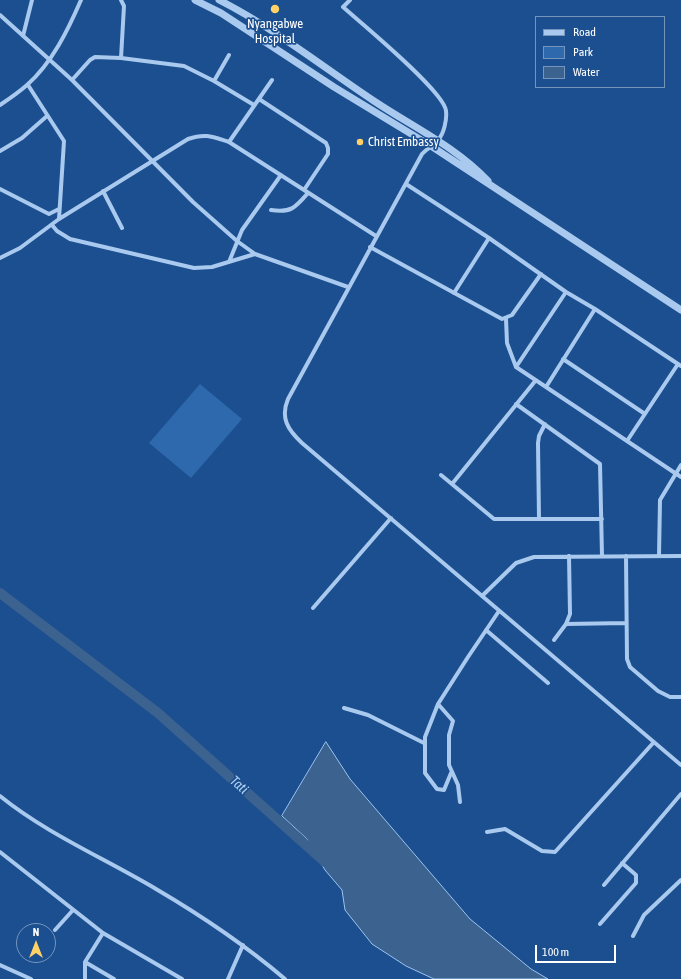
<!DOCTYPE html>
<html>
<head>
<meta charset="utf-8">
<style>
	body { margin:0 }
	#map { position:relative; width:681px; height:979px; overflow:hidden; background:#1b4f8f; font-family:"Asap Condensed",sans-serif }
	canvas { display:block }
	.legend { position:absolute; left:535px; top:16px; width:130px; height:72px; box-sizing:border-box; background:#1b4f8f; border:1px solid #7695bc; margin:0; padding:5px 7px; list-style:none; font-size:12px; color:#fff }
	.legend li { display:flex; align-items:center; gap:8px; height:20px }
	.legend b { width:20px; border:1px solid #7695bc }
	.north { position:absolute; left:16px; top:923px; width:40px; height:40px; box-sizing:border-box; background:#1b4f8f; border:1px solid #7695bc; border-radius:50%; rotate:0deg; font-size:11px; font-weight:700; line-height:16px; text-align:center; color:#fff }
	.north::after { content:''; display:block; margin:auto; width:14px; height:18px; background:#ffd166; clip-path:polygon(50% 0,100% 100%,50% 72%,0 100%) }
	.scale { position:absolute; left:535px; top:945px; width:81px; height:18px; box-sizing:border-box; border:2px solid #fff; border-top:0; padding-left:5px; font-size:12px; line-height:14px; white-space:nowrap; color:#fff; -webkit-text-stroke:3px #1b4f8f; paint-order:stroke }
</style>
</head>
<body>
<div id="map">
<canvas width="681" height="979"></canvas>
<ul class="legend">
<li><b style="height:5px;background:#a9c9ee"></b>Road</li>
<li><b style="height:11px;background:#2e69ad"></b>Park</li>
<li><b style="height:11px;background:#3c6290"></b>Water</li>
</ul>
<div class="north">N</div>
<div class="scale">100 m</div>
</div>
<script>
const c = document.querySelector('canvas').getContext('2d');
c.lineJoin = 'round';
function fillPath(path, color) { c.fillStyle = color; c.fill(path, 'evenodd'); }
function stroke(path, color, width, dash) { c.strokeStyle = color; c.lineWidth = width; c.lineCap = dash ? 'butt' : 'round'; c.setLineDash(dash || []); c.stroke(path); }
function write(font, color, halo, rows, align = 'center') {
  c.font = font + ' "Asap Condensed",sans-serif'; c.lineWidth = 3.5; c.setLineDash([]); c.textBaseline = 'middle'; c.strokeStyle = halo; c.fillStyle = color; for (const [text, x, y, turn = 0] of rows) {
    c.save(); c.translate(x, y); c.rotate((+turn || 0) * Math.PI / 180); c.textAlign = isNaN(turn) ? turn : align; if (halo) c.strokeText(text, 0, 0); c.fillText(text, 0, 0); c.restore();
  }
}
const green = new Path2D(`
	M200 384 242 419 191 478 149 443Z`);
const water = new Path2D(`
	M326 742 350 779 470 919 531 969 548 979H434L406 966 372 944 345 910 342 890 325 870 307 839 282 816Z`);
const river = new Path2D(`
	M0 593 158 713 325 862`);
const minor = new Path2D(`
	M350 0 343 7C361 23 445 92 446 111 447 119 444 134 438 140 434 146 427 148 422 154L288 399C280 418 288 430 302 443L681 765
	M0 15 72 80 193 202 237 241 255 254 348 287
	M23 36 32 0
	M121 58 124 6 121 0
	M72 80 90 60 95 57 121 58 184 66 214 81 254 105
	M214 81 229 55
	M28 85 64 141 59 219
	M259 99 326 143 328 148V154L304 190
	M0 105C9 99 19 92 27 85 52 63 68 30 81 0
	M229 142 272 80
	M0 151 22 138 47 116
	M406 184 489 238 566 292 595 309 681 366
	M0 189 49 214 59 209
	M103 191 122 228
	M271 210C291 213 295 208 308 193
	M52 225 57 231 70 239 194 268 212 267 255 254
	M370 247 502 319 512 315 541 274
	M0 258 20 248 59 219 188 139C206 133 213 137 229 142L376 236
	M229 262 242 230 281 175
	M454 293 489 238
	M506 319 507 343 516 367 681 477
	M563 359 645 414
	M516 367 566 292
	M546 387 595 309
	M516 404 600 464 602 556
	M627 441 678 364
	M441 475 494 519H602
	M452 484 536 380
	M539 519 538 443 539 436 545 424
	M626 556 627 659 630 667 658 691 670 697H681
	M659 556 660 500 681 465
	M482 596 516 563 534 557 681 556
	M313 608 391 518
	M566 624 626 623
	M486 630 548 683
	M554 640 566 624 570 614 569 556
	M438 704 453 721 449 735V765L458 785 460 802
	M344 708 368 715 424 743
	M451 773 444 790 437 789 425 773V737L438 704 468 657 499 611
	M0 796C47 834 104 858 156 889 202 916 245 945 285 979
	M487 832 505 829 542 851 555 852 654 742
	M0 852 103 933 182 979
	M604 885 681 794
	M600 924 636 883V875L622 863
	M55 930 73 910
	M633 936 644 915 681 880
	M85 962 114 979
	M0 965 31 979
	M85 979V962L103 933
	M228 979 243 945`);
const tertiary = new Path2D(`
	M195 0 221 13 334 87 431 146 681 310
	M219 0C274 28 323 67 374 101 413 127 456 147 488 181`);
const markers = [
	[275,9,5,"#ffd166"],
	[360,142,4,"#ffd166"]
];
const poiNames = [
	["Nyangabwe",275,24],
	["Hospital",275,39],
	["Christ Embassy",368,142,"left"]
];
const waterNames = [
	["Tati",239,785,42]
];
fillPath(green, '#2e69ad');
fillPath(water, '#3c6290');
stroke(water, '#9cc4f0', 1);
stroke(river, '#3c6290', 10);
stroke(minor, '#a9c9ee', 4);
stroke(tertiary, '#a9c9ee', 7);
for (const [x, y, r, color] of markers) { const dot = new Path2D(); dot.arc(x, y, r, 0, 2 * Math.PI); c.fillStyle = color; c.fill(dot); stroke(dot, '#1b4f8f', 1.5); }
write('13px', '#fff', '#1b4f8f', poiNames);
write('italic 14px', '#b5d3f5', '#1b4f8f', waterNames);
</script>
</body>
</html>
